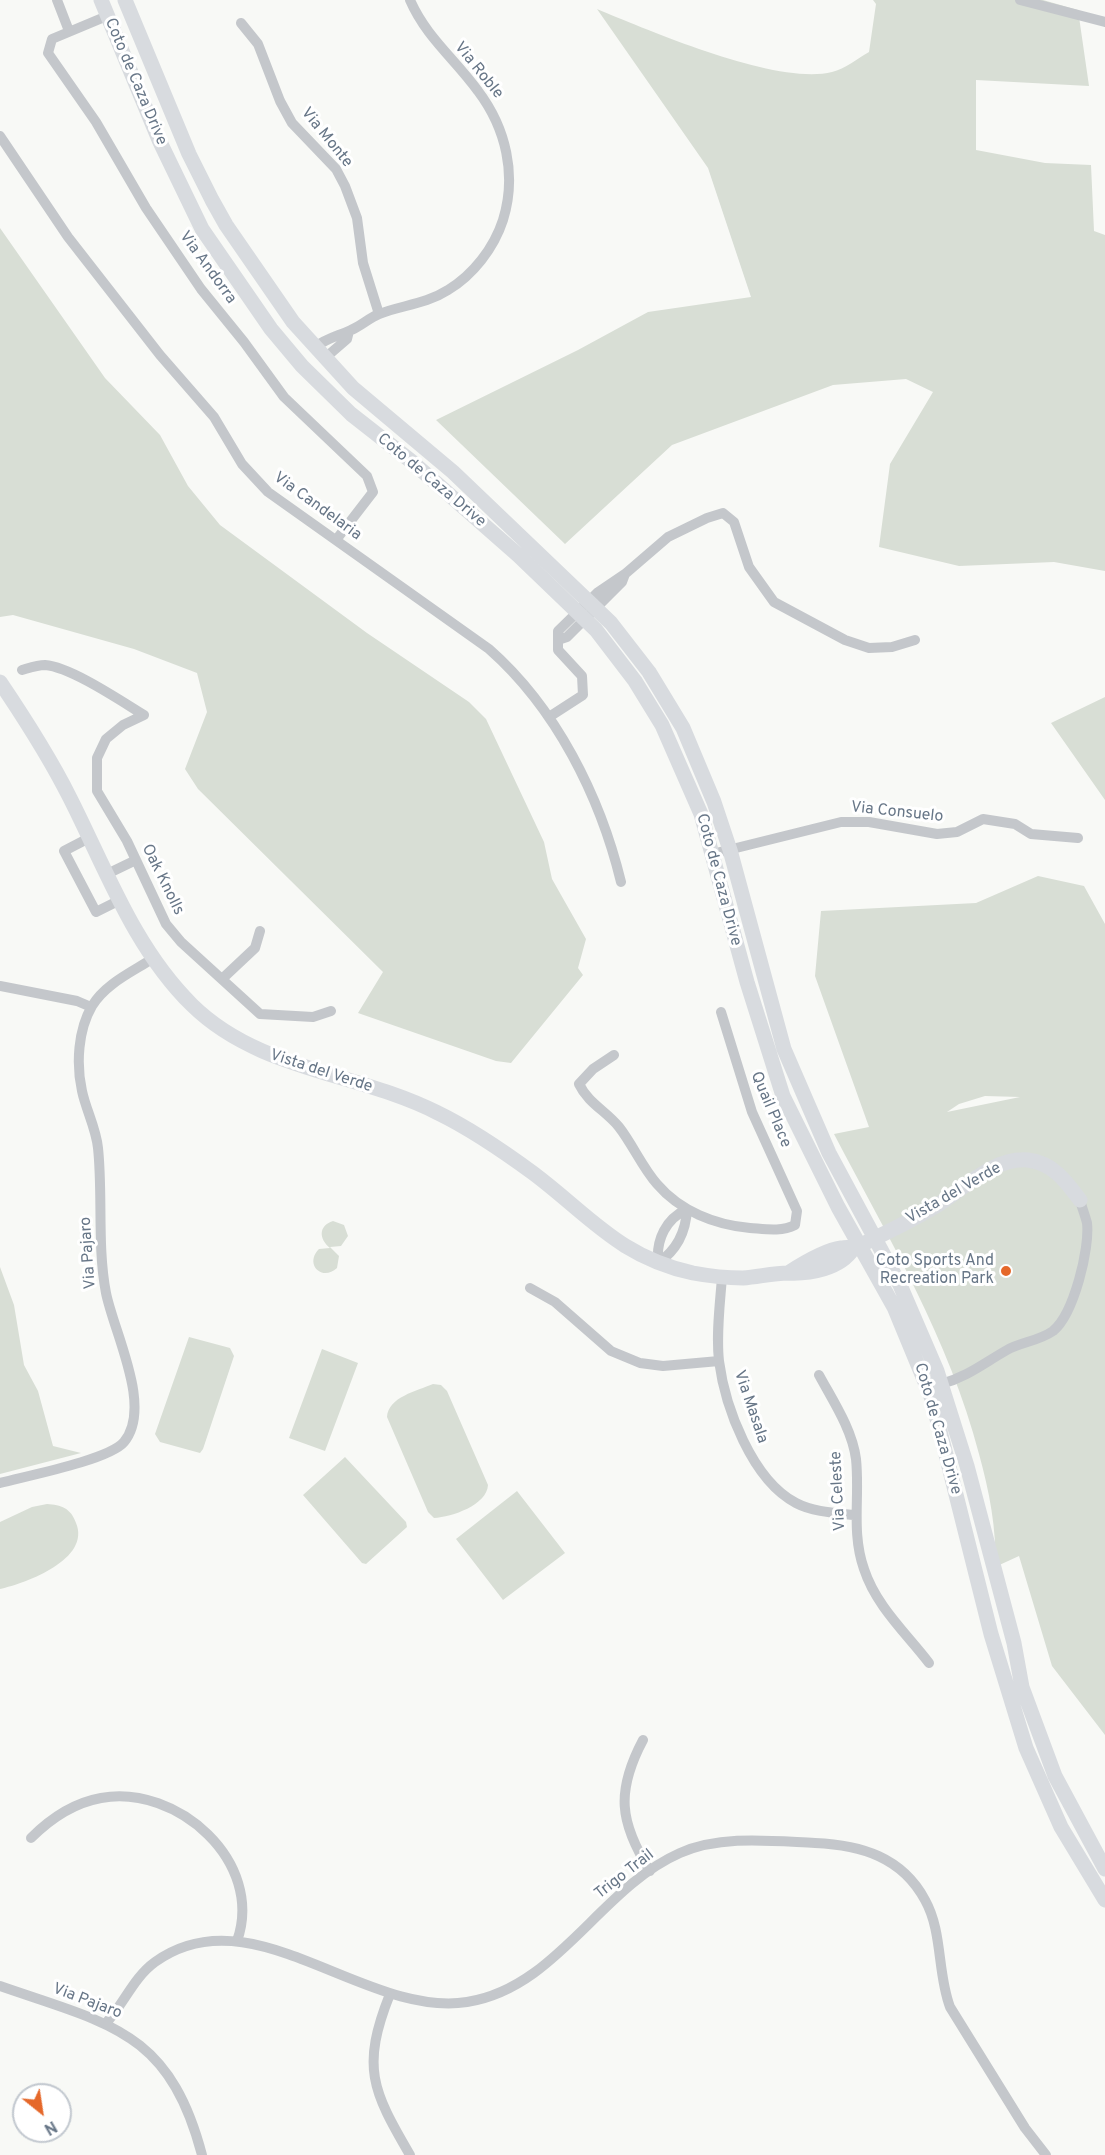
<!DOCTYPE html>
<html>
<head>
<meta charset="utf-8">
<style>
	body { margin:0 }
	#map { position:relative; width:1105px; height:2155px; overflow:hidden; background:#f8f9f6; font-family:Overpass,sans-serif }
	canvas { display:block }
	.north { position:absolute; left:12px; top:2083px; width:60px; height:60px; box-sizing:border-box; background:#fff; border:2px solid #c2c8cf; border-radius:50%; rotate:150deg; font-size:16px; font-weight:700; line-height:24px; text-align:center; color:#677687 }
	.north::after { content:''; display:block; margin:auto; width:21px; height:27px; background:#e5682a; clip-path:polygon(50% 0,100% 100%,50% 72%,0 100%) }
</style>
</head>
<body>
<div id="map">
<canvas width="1105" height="2155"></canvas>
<div class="north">N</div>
</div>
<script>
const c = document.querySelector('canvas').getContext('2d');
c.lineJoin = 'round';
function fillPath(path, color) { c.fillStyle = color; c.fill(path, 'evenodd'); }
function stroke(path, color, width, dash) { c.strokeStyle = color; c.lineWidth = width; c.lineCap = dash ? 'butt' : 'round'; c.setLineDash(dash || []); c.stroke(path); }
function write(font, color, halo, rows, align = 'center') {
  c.font = font + ' Overpass,sans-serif'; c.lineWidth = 6; c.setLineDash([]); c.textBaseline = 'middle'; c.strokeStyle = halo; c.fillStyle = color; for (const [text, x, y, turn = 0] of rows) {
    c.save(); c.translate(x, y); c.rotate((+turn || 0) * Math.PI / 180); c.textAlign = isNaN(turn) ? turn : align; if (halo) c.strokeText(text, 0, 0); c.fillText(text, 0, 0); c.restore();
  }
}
const green = new Path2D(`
	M873 0H1043L1078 10 1089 86 976 80V150L1045 163 1091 165 1094 231 1105 235V571L1054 562 959 566 879 547 890 464 933 392 906 379 833 385 672 445 565 544 436 420 578 350 648 312 751 297 708 168 597 9C650 31 778 86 832 72 845 69 858 58 869 52L876 4Z
	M0 228 105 378 160 435 188 486 220 525 367 633 469 702 486 719 544 842 552 879 586 939 578 968 583 975 511 1063 496 1061 358 1013 383 972 198 789 185 769 207 712 197 673 134 649 13 615 0 617Z
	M1105 697V800L1051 723Z
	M1038 876 1084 886 1105 924V1735L1052 1666 1019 1556 995 1567C997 1530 989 1490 979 1454 949 1339 889 1239 834 1134L869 1127 815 976 821 911 976 903ZM985 1096 1020 1097 947 1112 959 1104Z
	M333 1221 344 1225 348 1236 341 1246 330 1247 339 1256 337 1268C322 1282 304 1264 319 1249L330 1248C319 1239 318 1226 333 1221Z
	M0 1267 14 1305 24 1365 38 1391 53 1446 81 1453 0 1474Z
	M189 1337 230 1348 234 1356 203 1449 200 1453 160 1442 155 1434Z
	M322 1349 358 1363 325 1451 289 1438Z
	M433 1384 441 1385 447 1391 488 1485C487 1505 452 1517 434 1518L428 1512 387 1417C388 1397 417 1391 433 1384Z
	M345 1457 406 1522 407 1527 366 1564 362 1563 303 1495Z
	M517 1491 565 1553 503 1600 456 1539Z
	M47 1504C61 1505 71 1508 76 1523 91 1559 27 1583 0 1589V1522L32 1507Z`);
const street = new Path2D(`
	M57 0 69 31
	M1020 0 1105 22
	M107 16 52 39 48 53 96 122 146 208 201 289 244 342 284 397 367 476 373 492 336 540
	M241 23 258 44 280 101 292 123 336 169 345 186 357 218 363 263 379 314
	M0 136 68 237 160 355 214 417 242 464 268 492 489 649C556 708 600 796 621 882
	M315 347C327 338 338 336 351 330 361 326 369 318 379 314 403 305 426 304 448 290 473 275 494 248 503 220 517 175 506 128 478 91 455 59 426 37 410 0
	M325 358 347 339 349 331
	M558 640 567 637 622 582 625 574
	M22 670C29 668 37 665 45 665 71 667 121 701 144 715
	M144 715 123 725 106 739 97 758V791L127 841 166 924 181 942 260 1014 313 1017 331 1011
	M549 717 583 695 582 676 558 650V631L597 593 625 574 668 537 707 518 723 513 734 522 749 567 774 602 845 640 869 648 892 647 915 640
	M89 838 64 851 96 912 120 900
	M712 854 841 822H869L937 834 957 832 983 819 1015 824 1031 834 1078 838
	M107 874 136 860
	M222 979 255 948 260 931
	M0 986 77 1001 91 1007
	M614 1055 593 1069 579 1084C588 1103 606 1111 619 1127 633 1145 642 1167 657 1184 680 1211 715 1225 750 1228 765 1229 781 1232 795 1225L797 1211 752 1112 721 1012
	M687 1209C686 1231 677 1250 658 1263 656 1239 666 1219 687 1209Z
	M722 1277C720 1304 716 1334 719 1361 725 1407 752 1480 796 1503 813 1512 835 1513 854 1515
	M530 1288 555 1302 611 1351 640 1363 663 1366 719 1361
	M819 1375C833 1401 852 1429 856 1459 860 1497 851 1532 864 1569 876 1606 906 1633 929 1663
	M941 1384C967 1377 984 1363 1007 1350 1021 1342 1039 1341 1053 1331 1074 1314 1090 1248 1087 1223 1085 1215 1082 1208 1080 1200
	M0 1483C26 1476 109 1460 124 1442 153 1407 114 1333 106 1293 97 1246 103 1195 98 1148 96 1128 86 1110 82 1091 76 1064 78 1030 92 1006 105 984 132 972 152 959
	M643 1740C616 1791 619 1822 650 1871
	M31 1838C51 1818 73 1803 101 1798 177 1784 265 1862 237 1941
	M0 1986C109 2024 169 2030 202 2155
	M390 1994C361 2067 372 2090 410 2155
	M106 2023C124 2004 133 1978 155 1962 252 1892 364 2018 467 2002 557 1988 600 1888 680 1853 721 1835 771 1841 815 1843 861 1845 902 1857 925 1900 943 1932 937 1973 950 2007L1025 2128 1046 2155`);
const secondary = new Path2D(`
	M101 0 159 140 202 229 271 329 302 366 351 414 411 461 518 555 596 630 635 681 662 725 701 814 747 982 783 1096 838 1207 894 1307 932 1399 991 1634 1026 1748 1061 1827 1105 1900
	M125 0 189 154 212 200 226 225 293 322 353 388 453 472 611 623 649 672 683 728 714 802 730 850 784 1049 829 1153 900 1285 937 1371 967 1466 1014 1643 1022 1687 1055 1776 1105 1869
	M0 682C25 719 50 758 70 798 106 869 134 948 192 1005 259 1071 358 1072 438 1113 471 1129 503 1151 533 1173 589 1215 619 1257 693 1273 709 1276 726 1278 743 1278 758 1277 773 1273 788 1273 810 1274 840 1269 853 1249
	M788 1273C802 1264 825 1250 841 1248 852 1247 857 1247 867 1242 890 1231 914 1219 936 1206 964 1189 993 1157 1028 1160 1053 1163 1066 1181 1080 1200`);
const markers = [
	[1006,1271,6,"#e5682a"]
];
const streetNames = [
	["Via Roble",478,71,51],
	["Coto de Caza Drive",135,82,67],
	["Via Monte",326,138,51],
	["Via Andorra",207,268,54],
	["Coto de Caza Drive",431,481,40],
	["Via Candelaria",317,507,36],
	["Via Consuelo",897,813,6],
	["Oak Knolls",162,880,64],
	["Coto de Caza Drive",718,880,75],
	["Vista del Verde",321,1072,18],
	["Quail Place",770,1110,67],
	["Vista del Verde",954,1194,-30],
	["Via Pajaro",89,1253,-94],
	["Via Masala",750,1407,71],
	["Coto de Caza Drive",937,1429,74],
	["Via Celeste",839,1491,-93],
	["Trigo Trail",625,1875,-38],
	["Via Pajaro",87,2002,21]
];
const poiNames = [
	["Coto Sports And",994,1262],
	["Recreation Park",994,1280]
];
fillPath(green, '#d8ded5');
stroke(street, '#c4c7cb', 10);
stroke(secondary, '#d8dbdf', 15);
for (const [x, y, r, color] of markers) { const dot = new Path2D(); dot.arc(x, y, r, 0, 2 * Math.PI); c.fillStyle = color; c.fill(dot); stroke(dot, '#fff', 2); }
write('16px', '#677687', '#fff', streetNames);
write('16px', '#677687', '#fff', poiNames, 'right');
</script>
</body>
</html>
